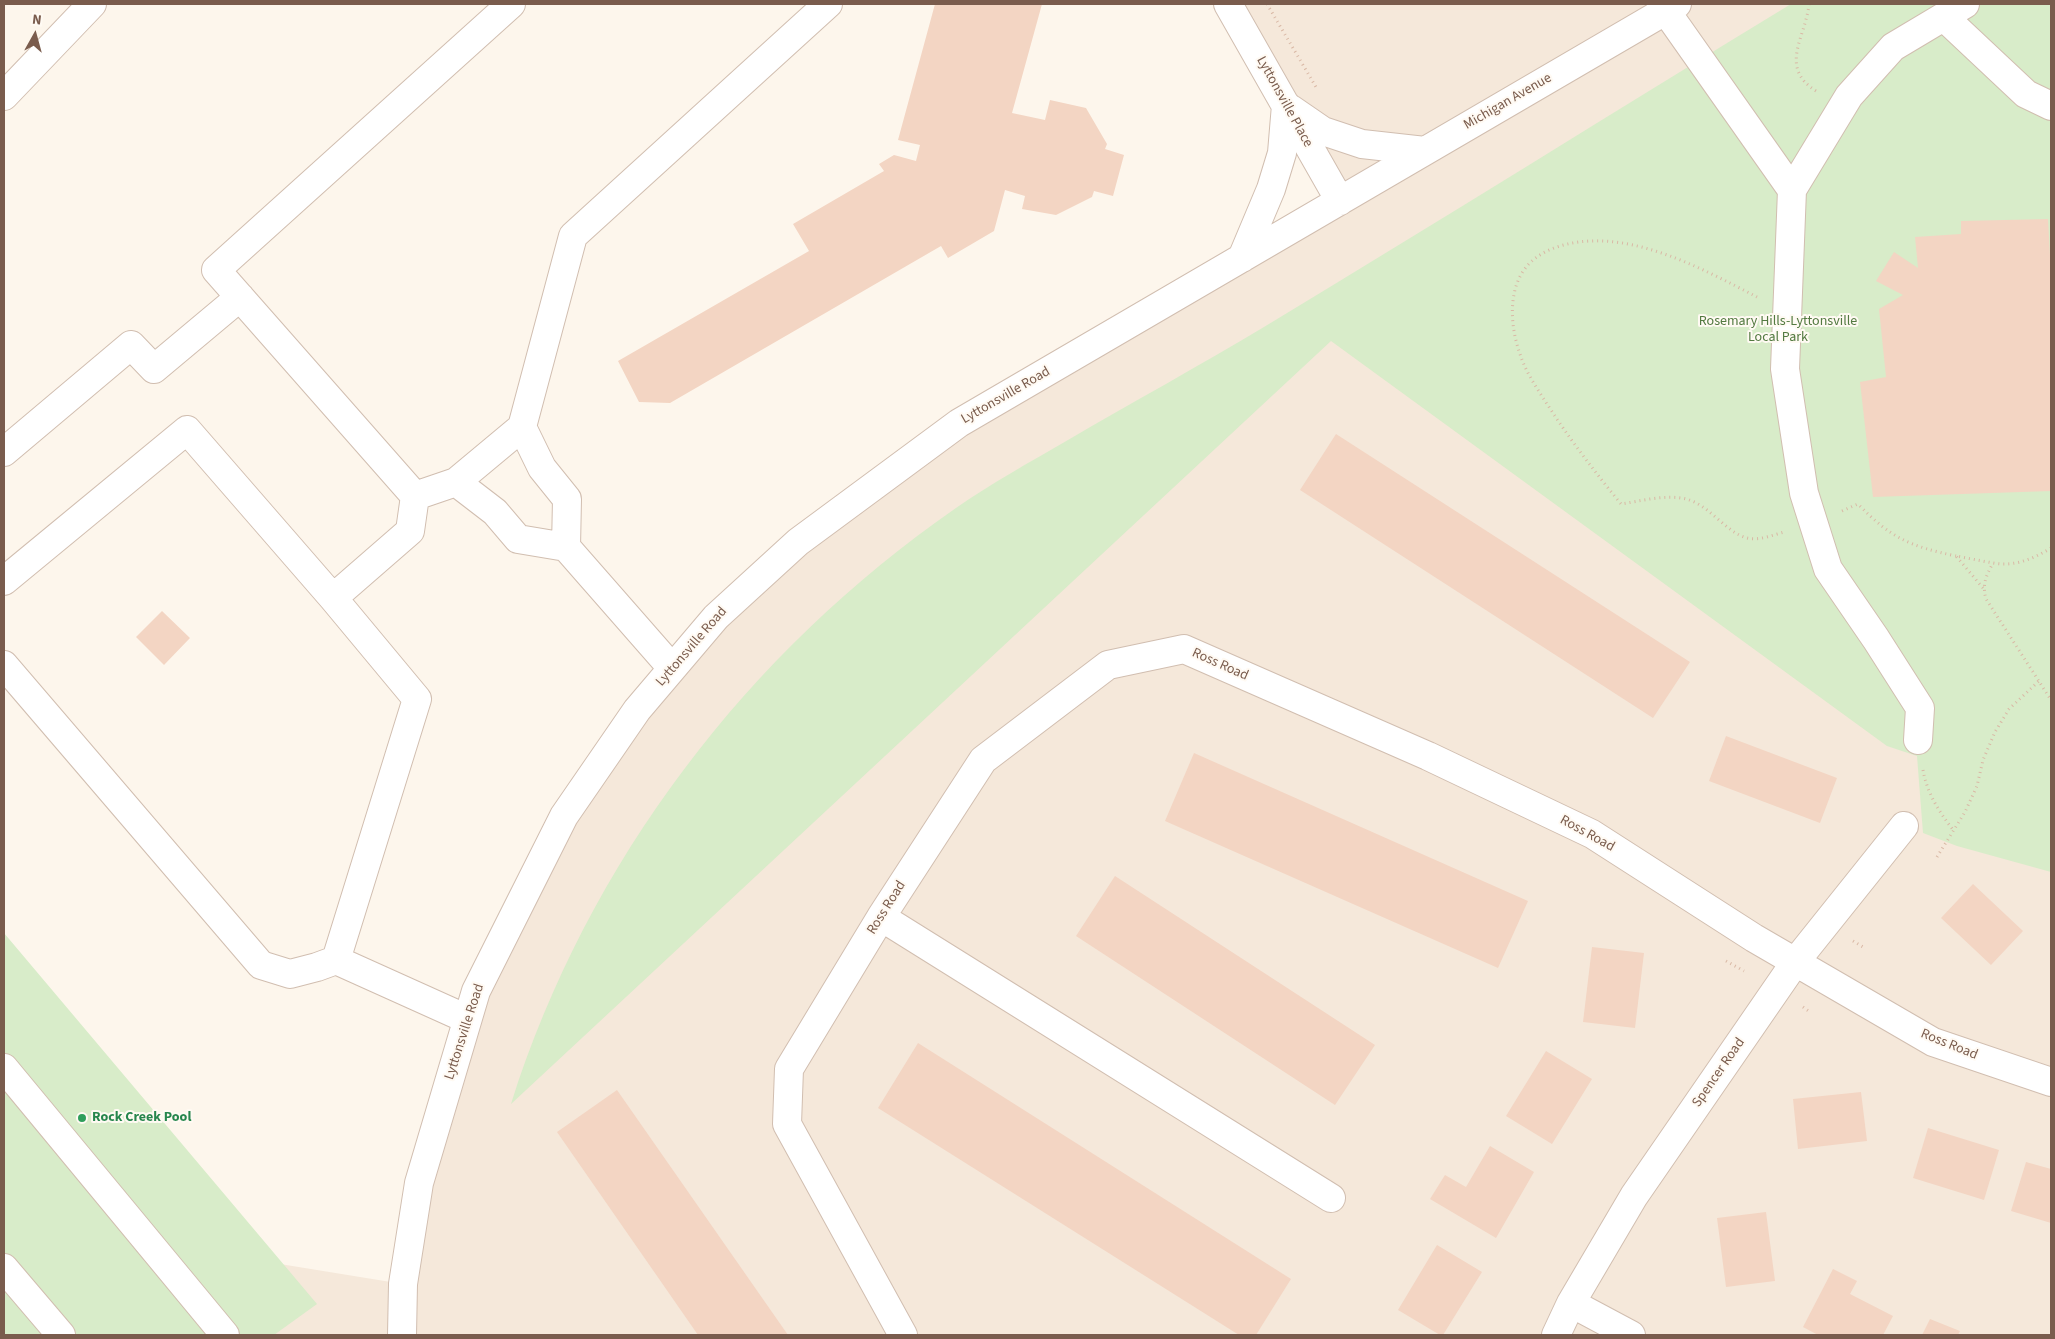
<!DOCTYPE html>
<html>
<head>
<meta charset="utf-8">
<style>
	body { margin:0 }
	#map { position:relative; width:2055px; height:1339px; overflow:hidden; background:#fdf6ec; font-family:"Source Sans 3",sans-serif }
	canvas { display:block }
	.frame { position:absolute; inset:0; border:5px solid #7a5c4d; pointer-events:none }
	.north { position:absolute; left:10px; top:10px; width:50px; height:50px; -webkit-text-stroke:4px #fffaf3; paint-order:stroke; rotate:7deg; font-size:14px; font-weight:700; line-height:20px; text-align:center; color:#7a5c4d }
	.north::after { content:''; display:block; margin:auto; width:18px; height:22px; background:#7a5c4d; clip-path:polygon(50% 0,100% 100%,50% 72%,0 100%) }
</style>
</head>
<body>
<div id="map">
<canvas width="2055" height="1339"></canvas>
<div class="frame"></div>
<div class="north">N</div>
</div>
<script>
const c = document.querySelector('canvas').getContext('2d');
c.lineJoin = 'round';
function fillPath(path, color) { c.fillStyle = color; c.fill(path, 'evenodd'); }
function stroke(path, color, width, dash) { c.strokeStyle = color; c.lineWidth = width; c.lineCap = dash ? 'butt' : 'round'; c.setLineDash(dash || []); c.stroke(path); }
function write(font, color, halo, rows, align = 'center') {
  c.font = font + ' "Source Sans 3",sans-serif'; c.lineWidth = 4; c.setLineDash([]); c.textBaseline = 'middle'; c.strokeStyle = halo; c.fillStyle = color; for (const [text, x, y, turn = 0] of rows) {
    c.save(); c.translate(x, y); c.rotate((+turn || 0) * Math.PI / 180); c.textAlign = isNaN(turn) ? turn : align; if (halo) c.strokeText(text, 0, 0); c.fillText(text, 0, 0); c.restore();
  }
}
const residential = new Path2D(`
	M1228 4H2051V1335H92L102 1235 403 1284 467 1019 564 816 716 617 959 423 1340 201Z`);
const green = new Path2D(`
	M1791 4H2051V872L1957 846 1923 833 1917 756 1887 746 1331 341 511 1104C588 861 748 652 956 508 992 483 1030 462 1068 440 1133 402 1199 366 1264 327 1440 221 1615 111 1791 4Z
	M4 933 317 1304 274 1335H4Z`);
const building = new Path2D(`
	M935 4H1042L1012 113 1045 120 1050 100 1086 108 1107 144 1105 149 1124 155 1113 196 1094 191 1092 197 1056 215 1022 209 1025 196 1005 190 994 231 948 258 941 246 670 403 639 402 618 361 809 251 793 224 884 171 879 164 894 155 916 161 920 145 898 140Z
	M2048 219 2051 273V491L1873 497 1860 382 1886 377 1879 309 1903 295 1876 281 1894 252 1918 268 1915 237 1961 234V221Z
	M1336 434 1690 662 1653 718 1300 490Z
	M162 611 190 638 164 665 136 637Z
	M1726 736 1837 778 1820 823 1709 781Z
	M1194 753 1528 901 1498 968 1165 821Z
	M1115 876 1375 1045 1335 1105 1076 936Z
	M1973 884 2023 931 1991 965 1941 918Z
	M1592 947 1644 953 1635 1028 1583 1022Z
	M918 1043 1291 1279 1256 1335H1239L878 1108Z
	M1546 1051 1592 1079 1552 1144 1506 1116Z
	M617 1090 788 1335H698L557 1132Z
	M1861 1092 1867 1141 1798 1149 1793 1099Z
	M1928 1128 1999 1150 1984 1200 1913 1178Z
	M1490 1146 1534 1172 1496 1238 1430 1199 1445 1175 1466 1187Z
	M2026 1162 2051 1169V1223L2011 1211Z
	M1766 1212 1775 1281 1726 1287 1717 1218Z
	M1437 1245 1482 1272 1443 1335H1440L1398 1310Z
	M1833 1269 1857 1281 1850 1294 1893 1316 1883 1335H1818L1803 1327Z
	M1930 1319 1960 1331 1958 1335H1922Z`);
const path = new Path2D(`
	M1267 4 1316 87
	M1809 4C1806 37 1778 67 1816 91
	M1757 297C1699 267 1623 225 1557 247 1542 252 1530 260 1522 273 1508 296 1511 329 1520 354 1526 373 1538 390 1549 407 1571 441 1595 472 1621 504 1641 501 1666 494 1686 499 1710 505 1725 532 1747 538 1759 541 1773 535 1784 532
	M1842 511 1858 504C1891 538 1909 546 1956 556
	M2051 548C2033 559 2014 567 1993 563 1986 576 1982 584 1986 599L2051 700
	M1983 588 1956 556 1993 563
	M1923 770C1927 793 1939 812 1954 831
	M1937 857 1965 812 1977 786 1983 760 1995 732 2009 709 2039 681
	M1853 941 1863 947
	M1726 961 1744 971
	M1803 1007 1810 1012`);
const minor = new Path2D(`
	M511 4 216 270 415 496 456 482 522 427 573 236 828 4
	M1228 4 1340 201
	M1661 4 1792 190 1785 369 1804 493 1828 569 1876 639 1920 708 1918 740
	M1944 17 2026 94 2051 106
	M4 96 92 4
	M1291 109 1323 131 1362 144 1425 151
	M1792 190 1849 96 1893 47 1965 4
	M1242 258 1271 189 1282 153 1286 105
	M522 427 542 468 567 499 566 547
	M4 452 131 345 154 369 240 297
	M456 482 495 512 518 539 566 547 672 668
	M4 581 187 430 333 598 417 699 336 960 317 967 290 974 261 965 4 665
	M333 598 410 531 415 496
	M881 917 1331 1198
	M336 960 467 1019
	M4 1068 225 1335
	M4 1268 61 1335
	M1571 1303 1631 1335
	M402 1335 403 1284 419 1183 476 991 564 816 637 710 716 617 798 542 959 423 1677 4
	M903 1335 787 1124 789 1069 881 917 983 760 1108 665 1184 649 1428 756 1592 834 1754 938 1933 1042 2051 1082
	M1556 1335 1571 1303 1634 1196 1796 961 1904 826`);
const markers = [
	[82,1118,5,"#2e9e5b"]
];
const streetNames = [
	["Lyttonsville Place",1284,102,61],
	["Michigan Avenue",1508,102,-30],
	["Lyttonsville Road",1006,396,-30],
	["Lyttonsville Road",692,647,-49],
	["Ross Road",1220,665,24],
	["Ross Road",1587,834,29],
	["Ross Road",887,908,-58],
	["Lyttonsville Road",465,1032,-72],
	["Ross Road",1949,1045,22],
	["Spencer Road",1719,1073,-55]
];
const parkNames = [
	["Rosemary Hills-Lyttonsville",1778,322],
	["Local Park",1778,338]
];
const leisureNames = [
	["Rock Creek Pool",92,1118]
];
fillPath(residential, '#f5e8da');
fillPath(green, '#d8ecc9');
fillPath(building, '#f3d5c3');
stroke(minor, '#d1beb0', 30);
stroke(path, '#d9b8a5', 3, [1, 4]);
stroke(minor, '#fff', 28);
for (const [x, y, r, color] of markers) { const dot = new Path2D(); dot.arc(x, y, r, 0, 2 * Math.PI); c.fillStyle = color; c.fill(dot); stroke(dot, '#fffaf3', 2); }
write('14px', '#7a5c4d', '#fffaf3', streetNames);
write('14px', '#537a41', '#fffaf3', parkNames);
write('bold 14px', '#27864d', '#fffaf3', leisureNames, 'left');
</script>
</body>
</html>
